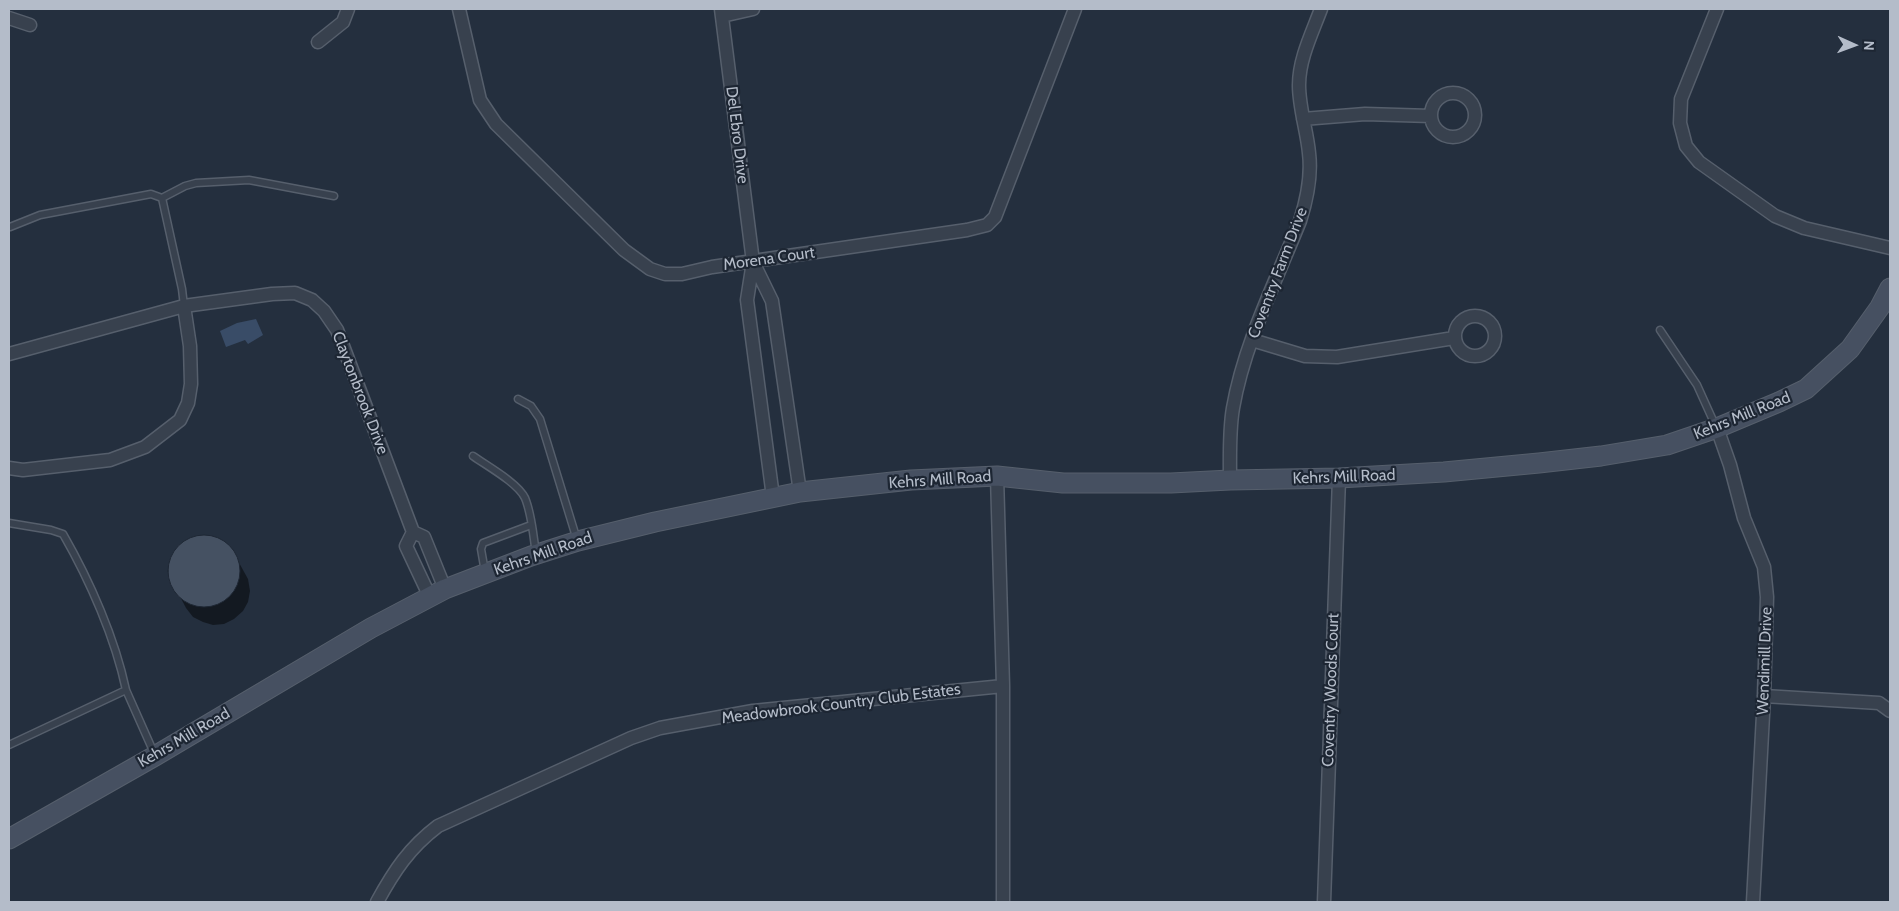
<!DOCTYPE html>
<html>
<head>
<meta charset="utf-8">
<style>
	body { margin:0 }
	#map { position:relative; width:1899px; height:911px; overflow:hidden; background:#242f3e; font-family:Cabin,sans-serif }
	canvas { display:block }
	.frame { position:absolute; inset:0; border:10px solid #b4bcc9; pointer-events:none }
	.north { position:absolute; left:1829px; top:20px; width:50px; height:50px; -webkit-text-stroke:4px #1d2633; paint-order:stroke; rotate:92deg; font-size:14px; font-weight:700; line-height:20px; text-align:center; color:#b4bcc9 }
	.north::after { content:''; display:block; margin:auto; width:18px; height:22px; background:#b4bcc9; clip-path:polygon(50% 0,100% 100%,50% 72%,0 100%) }
</style>
</head>
<body>
<div id="map">
<canvas width="1899" height="911"></canvas>
<div class="frame"></div>
<div class="north">N</div>
</div>
<script>
const c = document.querySelector('canvas').getContext('2d');
c.lineJoin = 'round';
function fillPath(path, color) { c.fillStyle = color; c.fill(path, 'evenodd'); }
function stroke(path, color, width, dash) { c.strokeStyle = color; c.lineWidth = width; c.lineCap = dash ? 'butt' : 'round'; c.setLineDash(dash || []); c.stroke(path); }
function write(font, color, halo, rows, align = 'center') {
  c.font = font + ' Cabin,sans-serif'; c.lineWidth = 4.5; c.setLineDash([]); c.textBaseline = 'middle'; c.strokeStyle = halo; c.fillStyle = color; for (const [text, x, y, turn = 0] of rows) {
    c.save(); c.translate(x, y); c.rotate((+turn || 0) * Math.PI / 180); c.textAlign = isNaN(turn) ? turn : align; if (halo) c.strokeText(text, 0, 0); c.fillText(text, 0, 0); c.restore();
  }
}
const water = new Path2D(`
	M256 319 263 335 248 344 245 340 226 347 220 331 237 323Z`);
const shadow = new Path2D(`
	M200 536 212 537 223 541 232 550 248 579 250 591 248 602 243 611 234 619 224 624 213 625 203 622 193 617 186 608 171 579 170 568 173 556 179 546 189 539Z`);
const building = new Path2D(`
	M168 571a36 36 0 1 1 72 0a36 36 0 1 1-72 0Z`);
const lane = new Path2D(`
	M162 198 185 186 196 183 249 180 334 196
	M10 227 40 215 151 194 162 198 182 289 184 306
	M1660 330 1697 385 1716 427
	M518 399 531 406 540 419 577 540
	M473 456C487 466 518 483 525 498 532 515 533 535 536 553
	M9 523 51 530 63 534C90 581 115 638 126 690
	M485 572 481 549 483 543 531 525
	M9 745 126 690 154 753`);
const street = new Path2D(`
	M459 9 480 100 496 124 624 250 650 269 665 274H682L712 267 967 230 987 225 995 217 1075 9
	M721 9 753 262 747 300 773 497
	M1717 9 1681 99 1680 123 1686 146 1699 162 1775 216 1804 228 1890 248
	M722 16 753 9
	M9 18 30 25
	M318 42 343 22 348 9
	M1431 115a22 22 0 1 1 44 0a22 22 0 1 1-44 0Z
	M1303 119 1365 114 1431 116
	M753 262 772 301 800 492
	M1455 336a20 20 0 1 1 40 0a20 20 0 1 1-40 0Z
	M1252 340 1305 356 1337 357 1454 338
	M9 354 184 306 272 294 295 293 312 300 324 311 337 330 413 532 424 537 445 589
	M1717 428 1730 465 1744 518 1764 567 1767 597 1764 696 1753 902
	M9 468 23 470 110 460 145 447 180 420 188 403 191 384 190 346 184 306
	M997 476 1003 686V902
	M1230 480C1230 456 1229 431 1233 408 1244 344 1276 281 1300 221 1307 199 1312 177 1309 153 1307 131 1299 108 1299 85 1299 59 1312 33 1321 9
	M413 532 406 546 430 597
	M1764 696 1879 703 1890 711
	M377 902C394 871 409 848 438 826L631 738 660 728 753 711 1003 686
	M1324 902 1339 478`);
const secondary = new Path2D(`
	M9 839 155 756 371 628 445 589 531 556 578 541 655 522 800 492 911 480 997 476 1063 483H1171L1230 480 1339 478 1444 472 1539 463 1601 456 1667 445 1717 428 1779 402 1806 389 1850 349 1880 307 1890 288`);
const streetNames = [
	["Del Ebro Drive",737,135,83],
	["Morena Court",769,259,-8],
	["Coventry Farm Drive",1278,273,-69],
	["Claytonbrook Drive",360,393,69],
	["Kehrs Mill Road",1742,416,-22],
	["Kehrs Mill Road",1344,477,-2],
	["Kehrs Mill Road",940,480,-4],
	["Kehrs Mill Road",543,554,-19],
	["Wendimill Drive",1765,661,-88],
	["Coventry Woods Court",1331,690,-88],
	["Meadowbrook Country Club Estates",841,704,-7],
	["Kehrs Mill Road",184,738,-30]
];
fillPath(water, '#394c67');
fillPath(shadow, '#0007');
fillPath(building, '#455162');
stroke(building, '#1f2835', 1);
stroke(lane, '#565f6c', 9);
stroke(street, '#565f6c', 15);
stroke(secondary, '#565f6c', 21);
stroke(lane, '#38414e', 6);
stroke(street, '#38414e', 12);
stroke(secondary, '#465061', 19);
write('16px', '#b4bcc9', '#1d2633', streetNames);
</script>
</body>
</html>
